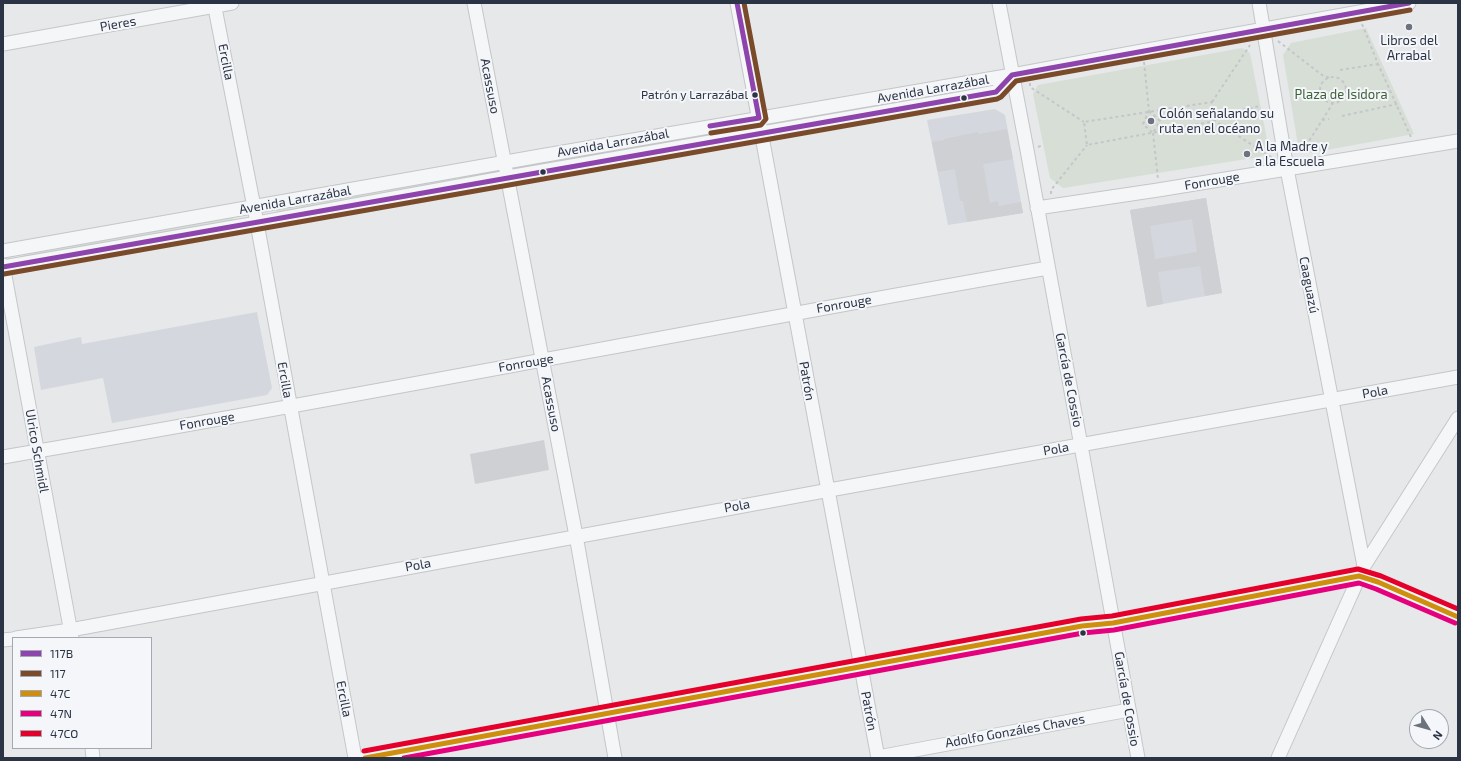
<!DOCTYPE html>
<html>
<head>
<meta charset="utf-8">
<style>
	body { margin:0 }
	#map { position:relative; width:1461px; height:761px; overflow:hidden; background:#e6e8ea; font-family:"Exo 2",sans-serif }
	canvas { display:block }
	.frame { position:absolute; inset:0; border:4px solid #2b3445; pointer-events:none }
	.legend { position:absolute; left:12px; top:637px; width:140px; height:112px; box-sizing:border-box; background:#f4f6f9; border:1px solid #a4a8b1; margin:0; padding:5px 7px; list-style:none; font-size:12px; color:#2b3445 }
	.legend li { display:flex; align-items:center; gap:8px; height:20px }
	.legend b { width:20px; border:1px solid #a4a8b1 }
	.north { position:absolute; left:1409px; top:709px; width:40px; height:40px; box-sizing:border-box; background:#f4f6f9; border:1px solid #a4a8b1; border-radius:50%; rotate:127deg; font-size:11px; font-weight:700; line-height:16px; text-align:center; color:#2b3445 }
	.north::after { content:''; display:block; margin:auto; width:14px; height:18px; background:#6c737f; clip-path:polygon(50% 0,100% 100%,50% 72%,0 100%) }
</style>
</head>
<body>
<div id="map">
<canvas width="1461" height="761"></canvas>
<div class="frame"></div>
<ul class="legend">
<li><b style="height:5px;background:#8e44ad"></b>117B</li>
<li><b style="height:5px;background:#7a4b2a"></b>117</li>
<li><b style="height:5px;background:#ce8f0e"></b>47C</li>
<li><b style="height:5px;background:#e5007d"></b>47N</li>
<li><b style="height:5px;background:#e4002b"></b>47CO</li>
</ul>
<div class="north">N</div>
</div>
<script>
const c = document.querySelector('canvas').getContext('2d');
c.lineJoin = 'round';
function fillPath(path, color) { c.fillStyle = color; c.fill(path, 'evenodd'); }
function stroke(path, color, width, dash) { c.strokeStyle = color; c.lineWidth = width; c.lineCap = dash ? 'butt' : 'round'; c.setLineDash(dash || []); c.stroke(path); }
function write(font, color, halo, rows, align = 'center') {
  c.font = font + ' "Exo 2",sans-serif'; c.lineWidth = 4; c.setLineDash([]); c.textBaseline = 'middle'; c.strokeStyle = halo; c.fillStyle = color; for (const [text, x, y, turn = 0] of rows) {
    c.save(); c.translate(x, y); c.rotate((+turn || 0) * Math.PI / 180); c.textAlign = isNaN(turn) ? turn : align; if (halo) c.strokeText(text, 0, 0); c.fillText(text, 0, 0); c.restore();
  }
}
const built = new Path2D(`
	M995 109 1005 115 1023 213 948 225 927 120Z
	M1206 198 1222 293 1147 307 1130 210Z
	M257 312 272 388 267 395 112 423 103 378 41 390 34 347 81 337 82 344Z`);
const green = new Path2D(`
	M1366 28 1414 134 1310 153 1298 145 1283 55 1291 43Z
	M1242 48 1250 53 1268 145 1264 155 1259 157 1063 188 1050 178 1033 94 1038 85Z
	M990 84V87L783 124V120Z
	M738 128 739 132 531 168V164Z
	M484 173V177L277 214 276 210Z
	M233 217V221L24 259 23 255Z`);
const building = new Path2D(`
	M1007 129 1013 159 983 164 990 203 998 201 999 206 1021 202 1023 213 967 222 963 201H960L955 169 938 172 932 142 944 140V139L978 132 979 134Z
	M1206 198 1222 293 1205 296 1200 266 1158 272 1163 304 1147 307 1130 210ZM1192 219 1197 252 1155 259 1150 226Z
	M544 440 549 470 475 484 470 454Z`);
const path = new Path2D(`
	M1362 24 1378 64 1411 137
	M1278 41 1322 75 1330 78
	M1144 62 1149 111
	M1340 70 1378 64
	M1320 90a13 13 0 1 1 26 0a13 13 0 1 1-26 0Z
	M1030 83V87L1084 122
	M1345 88 1350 89
	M1212 102 1250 45
	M1149 111 1160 121 1153 133 1143 124Z
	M1214 115 1261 106
	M1342 116 1397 104
	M1322 120 1329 119
	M1215 121 1212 102 1084 122 1087 145 1215 121 1271 157V160
	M1153 133 1158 179
	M1038 147 1043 145
	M1296 150 1304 149 1333 103
	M1051 194V190L1087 145`);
const minor = new Path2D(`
	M214 3 254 207 355 758
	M474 3 577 541 615 758
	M737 3 878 758
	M999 3 1027 150 1138 758
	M1259 3 1287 169 1364 566
	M3 44 232 3
	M1037 208 1158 190 1458 141
	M3 251 540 156 1012 75 1142 51 1409 3
	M3 265 72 638
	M3 267 257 223 508 177 964 98 996 92 1012 75
	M3 457C352 398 699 329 1048 268
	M16 638 70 630 835 489 1458 377
	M3 640 13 639
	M92 748 93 758
	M878 757 1129 710
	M365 758 1082 626 1113 623 1359 576 1378 582 1458 617
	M1278 758 1364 566 1458 418`);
const bus1 = new Path2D(`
	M710 126 759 118 737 3
	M3 267 996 92 1012 75 1409 3`);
const bus2 = new Path2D(`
	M711 133 761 125 766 119 744 3
	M4 274 997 99 1001 97 1016 81 1410 10`);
const bus3 = new Path2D(`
	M365 758 1082 626 1113 623 1359 576 1378 582 1458 617`);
const bus4 = new Path2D(`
	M404 758 1083 633 1114 630 1359 583 1376 589 1455 623`);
const bus5 = new Path2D(`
	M364 751 1081 619 1112 616 1358 569 1381 576 1458 609`);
const markers = [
	[1409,27,4,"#6c737f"],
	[755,95,3.5,"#2b3445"],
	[964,98,3.5,"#2b3445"],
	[1151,121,4,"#6c737f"],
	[1247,154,4,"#6c737f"],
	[543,172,3.5,"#2b3445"],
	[1083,633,3.5,"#2b3445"]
];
const busNames = [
	["Patrón y Larrazábal",748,95]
];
const streetNames = [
	["Pieres",118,24,-10],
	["Ercilla",226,62,79],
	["Acassuso",490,86,79],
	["Avenida Larrazábal",933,89,-10],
	["Avenida Larrazábal",613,143,-10],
	["Fonrouge",1212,181,-10],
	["Avenida Larrazábal",295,200,-10],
	["Caaguazú",1309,285,79],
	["Fonrouge",844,304,-10],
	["Fonrouge",526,363,-10],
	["Ercilla",285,380,80],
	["García de Cossio",1069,380,79],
	["Patrón",807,381,80],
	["Pola",1375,392,-10],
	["Acassuso",551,404,79],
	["Fonrouge",207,421,-10],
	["Pola",1056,449,-10],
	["Ulrico Schmidl",37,451,80],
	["Pola",737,506,-10],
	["Pola",418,565,-10],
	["Ercilla",344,699,79],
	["García de Cossio",1127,699,80],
	["Patrón",869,711,79],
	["Adolfo Gonzáles Chaves",1015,731,-10]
];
const poiNames = [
	["Libros del",1409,41,"center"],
	["Arrabal",1409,56,"center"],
	["Colón señalando su",1159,114],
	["ruta en el océano",1159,129],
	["A la Madre y",1255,147],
	["a la Escuela",1255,162]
];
const parkNames = [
	["Plaza de Isidora",1341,95]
];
fillPath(built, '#d4d7dd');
fillPath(green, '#d6ded6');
fillPath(building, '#ced0d3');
stroke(minor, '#c4c6c8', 15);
stroke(path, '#c5c6ca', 2, [3, 3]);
stroke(minor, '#f5f6f7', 13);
stroke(bus1, '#8e44ad', 5);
stroke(bus2, '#7a4b2a', 5);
stroke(bus3, '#ce8f0e', 5);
stroke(bus4, '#e5007d', 5);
stroke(bus5, '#e4002b', 5);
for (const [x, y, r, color] of markers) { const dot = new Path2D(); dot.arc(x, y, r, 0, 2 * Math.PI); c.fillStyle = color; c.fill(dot); stroke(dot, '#f4f6f9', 1.5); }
write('12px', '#2b3445', '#f4f6f9', busNames, 'right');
write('13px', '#2b3445', '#f4f6f9', streetNames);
write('13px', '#2b3445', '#f4f6f9', poiNames, 'left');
write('13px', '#3f6138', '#f4f6f9', parkNames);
</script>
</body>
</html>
